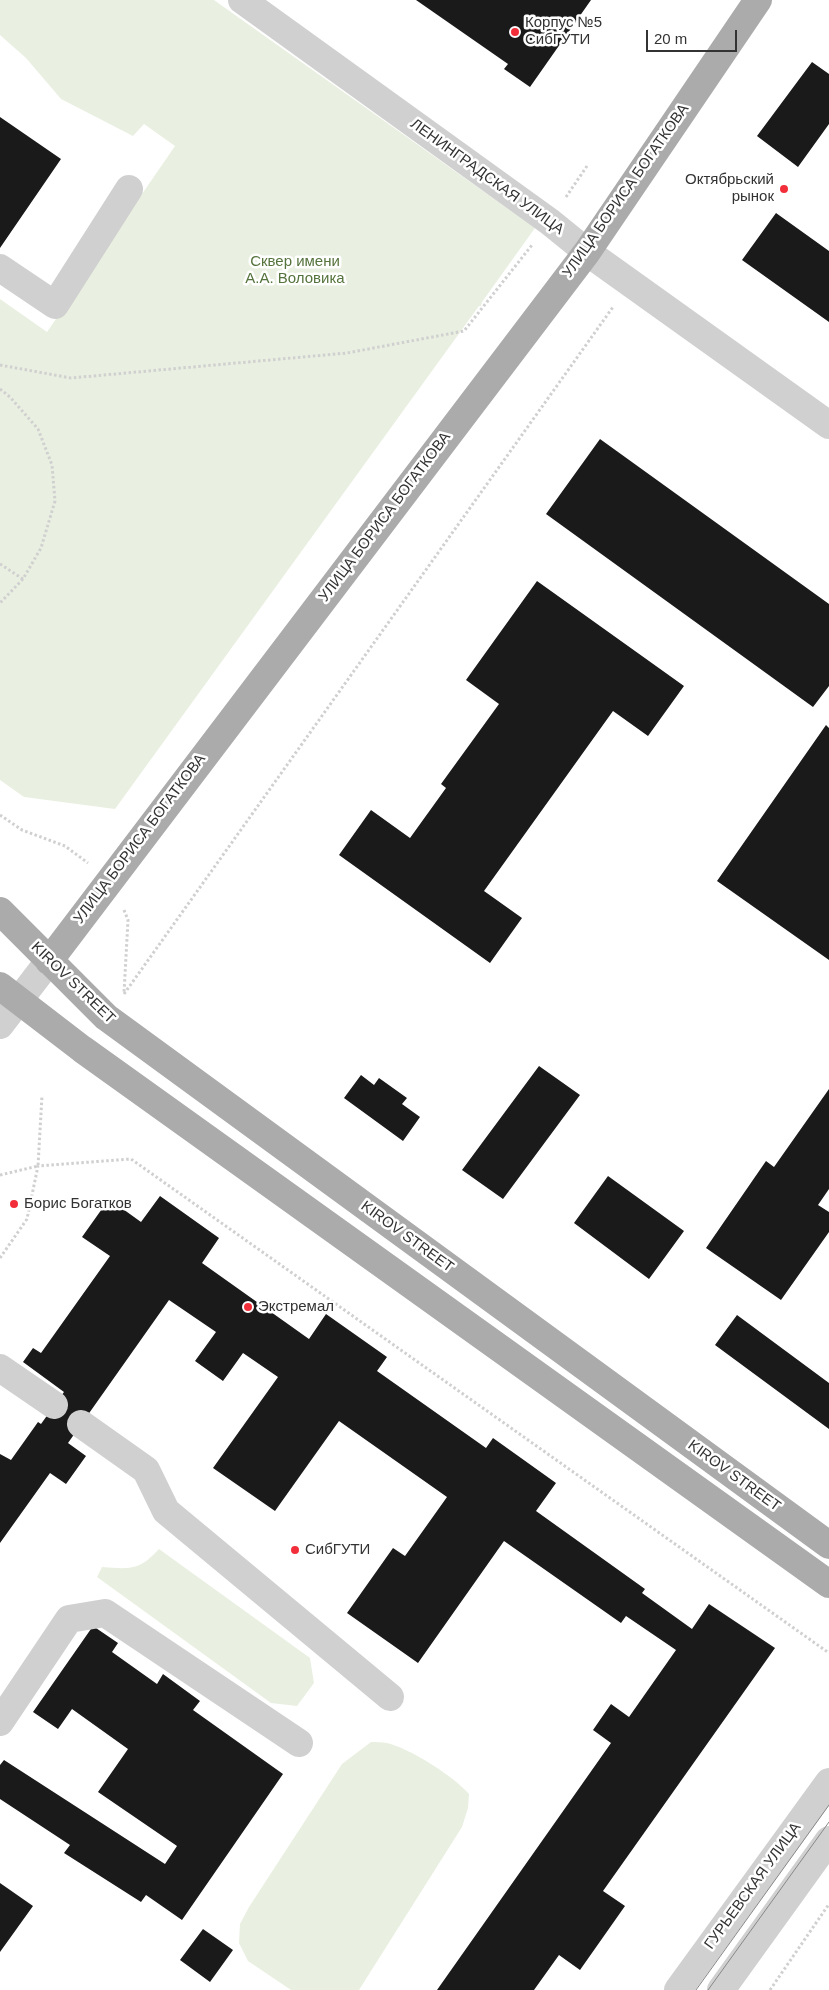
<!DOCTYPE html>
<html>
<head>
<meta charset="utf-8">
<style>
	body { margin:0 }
	#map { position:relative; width:829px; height:1990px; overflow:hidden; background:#fff; font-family:Arial,sans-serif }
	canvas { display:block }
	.scale { position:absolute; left:646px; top:30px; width:91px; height:22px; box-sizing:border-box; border:2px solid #333; border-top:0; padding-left:6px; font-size:15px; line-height:18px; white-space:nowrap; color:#333; -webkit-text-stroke:4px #fff; paint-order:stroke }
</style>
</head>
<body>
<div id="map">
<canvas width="829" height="1990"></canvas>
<div class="scale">20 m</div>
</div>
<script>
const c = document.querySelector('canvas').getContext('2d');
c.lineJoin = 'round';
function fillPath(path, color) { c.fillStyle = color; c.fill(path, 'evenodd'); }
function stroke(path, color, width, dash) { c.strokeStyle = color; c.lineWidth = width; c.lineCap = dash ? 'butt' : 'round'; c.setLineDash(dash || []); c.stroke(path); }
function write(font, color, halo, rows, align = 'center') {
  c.font = font + ' Arial,sans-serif'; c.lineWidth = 5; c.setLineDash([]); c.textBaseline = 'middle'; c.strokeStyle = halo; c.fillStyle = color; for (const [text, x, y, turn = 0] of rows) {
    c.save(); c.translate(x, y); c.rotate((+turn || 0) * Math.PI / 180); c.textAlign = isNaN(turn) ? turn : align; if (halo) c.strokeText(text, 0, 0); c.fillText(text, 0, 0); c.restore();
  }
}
const green = new Path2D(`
	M0 0H214L535 228 482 302 481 306H479L115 809 24 797 0 780V299L47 332 175 146 144 124 133 136 61 99 26 58 0 35Z
	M159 1549 310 1658 314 1683 297 1706 271 1703 97 1577 102 1567C130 1569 139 1571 159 1549Z
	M371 1742C376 1742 382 1742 387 1743 409 1748 455 1777 469 1794L468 1808 462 1827 359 1990H291L248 1961 239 1943 240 1924 249 1907 342 1764Z`);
const building = new Path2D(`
	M416 0H591L530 87 504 69 508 64Z
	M812 62 829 74V124L798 167 757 136Z
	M0 117 61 159 0 248Z
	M776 213 829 251V322L742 260Z
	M600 439 829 604V686L813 707 546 514Z
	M537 581 684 686 648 736 613 711 484 891 522 918 490 963 339 855 371 810 410 838 446 788 441 784 499 704 466 680Z
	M826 725 829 728V960L717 881Z
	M539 1066 580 1095 503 1199 462 1170Z
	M361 1075 374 1085 379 1078 407 1098 402 1104 420 1117 403 1141 344 1098Z
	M829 1089V1189L818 1205 829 1212V1232L781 1300 706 1248 766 1161 774 1167Z
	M608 1176 684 1231 649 1279 574 1223Z
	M160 1196 219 1238 202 1263 309 1339 326 1314 387 1357 377 1371 486 1448 493 1438 556 1483 536 1511 645 1589 642 1593 692 1629 709 1604 775 1648 603 1891 625 1906 580 1970 559 1955 534 1990H437L611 1743 593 1730 611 1704 629 1717 676 1650 626 1616 621 1623 504 1541 418 1663 347 1613 393 1548 405 1556 447 1497 339 1421 275 1511 213 1468 278 1377 243 1353 223 1381 195 1361 216 1332 169 1300 68 1443 86 1456 66 1484 50 1473 0 1543V1454L11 1460 38 1422 41 1424 64 1392 23 1362 33 1348 41 1353 110 1256 82 1237 109 1199 141 1222Z
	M737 1315 829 1383V1429L715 1345Z
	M93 1626 118 1643 112 1652 157 1684 163 1674 200 1701 193 1710 283 1774 182 1920 146 1895 141 1902 64 1853 70 1845 0 1799V1765L4 1760 165 1864 177 1846 98 1792 128 1749 72 1709 58 1729 33 1712Z
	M0 1883 33 1906 0 1952Z
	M203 1929 233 1950 210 1982 180 1960Z`);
const path = new Path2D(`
	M566 197 587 166
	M0 365 71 378 347 353 464 331 532 245
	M0 389 10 397 38 429 52 465 55 501 41 548 23 579 0 603
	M0 564 23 579
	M0 815 22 830 65 846 88 863
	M124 910 128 920 124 993
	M124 994 613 307
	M0 1175 38 1166 42 1096
	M0 1258 27 1219 38 1166 131 1159 829 1653
	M770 1990 829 1904`);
const minor = new Path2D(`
	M242 0 550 222 587 252 829 425
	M0 268 55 305 129 189
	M0 1025 49 961
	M0 1368 54 1405
	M81 1424 146 1470 166 1511 390 1697
	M0 1722 69 1619 105 1613 299 1743
	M678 1990 829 1782
	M721 1990 829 1840`);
const major = new Path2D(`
	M0 911 106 1017 829 1545
	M49 961 587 252 758 0
	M0 986 82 1049 829 1584`);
const tram = new Path2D(`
	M696 1990 829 1805
	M708 1990 829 1822`);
const markers = [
	[515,32,5,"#f12e39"],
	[784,189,5,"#f12e39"],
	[14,1204,5,"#f12e39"],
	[248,1307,5,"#f12e39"],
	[295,1550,5,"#f12e39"]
];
const poiNames = [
	["Корпус №5",525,23],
	["СибГУТИ",525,40],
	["Октябрьский",774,180,"right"],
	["рынок",774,197,"right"],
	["Борис Богатков",24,1204],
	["Экстремал",258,1307],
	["СибГУТИ",305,1550]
];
const streetNames = [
	["ЛЕНИНГРАДСКАЯ УЛИЦА",487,177,36],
	["УЛИЦА БОРИСА БОГАТКОВА",626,191,-55],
	["УЛИЦА БОРИСА БОГАТКОВА",385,517,-53],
	["УЛИЦА БОРИСА БОГАТКОВА",140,839,-53],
	["KIROV STREET",73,983,44],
	["KIROV STREET",407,1237,36],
	["KIROV STREET",734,1476,36],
	["ГУРЬЕВСКАЯ УЛИЦА",753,1886,-54]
];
const parkNames = [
	["Cквер имени",295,262],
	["А.А. Воловика",295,279]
];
fillPath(green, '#e9f0e1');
fillPath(building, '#1a1a1a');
stroke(path, '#d0d0d0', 3, [2.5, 2.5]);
stroke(minor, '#d0d0d0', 28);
stroke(major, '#ababab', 28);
stroke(tram, '#888', 1);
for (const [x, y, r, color] of markers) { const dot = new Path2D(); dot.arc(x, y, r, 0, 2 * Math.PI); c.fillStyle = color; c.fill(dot); stroke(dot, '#fff', 2); }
write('15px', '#333', '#fff', poiNames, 'left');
write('15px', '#333', '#fff', streetNames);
write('15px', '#55733c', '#fff', parkNames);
</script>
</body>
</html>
